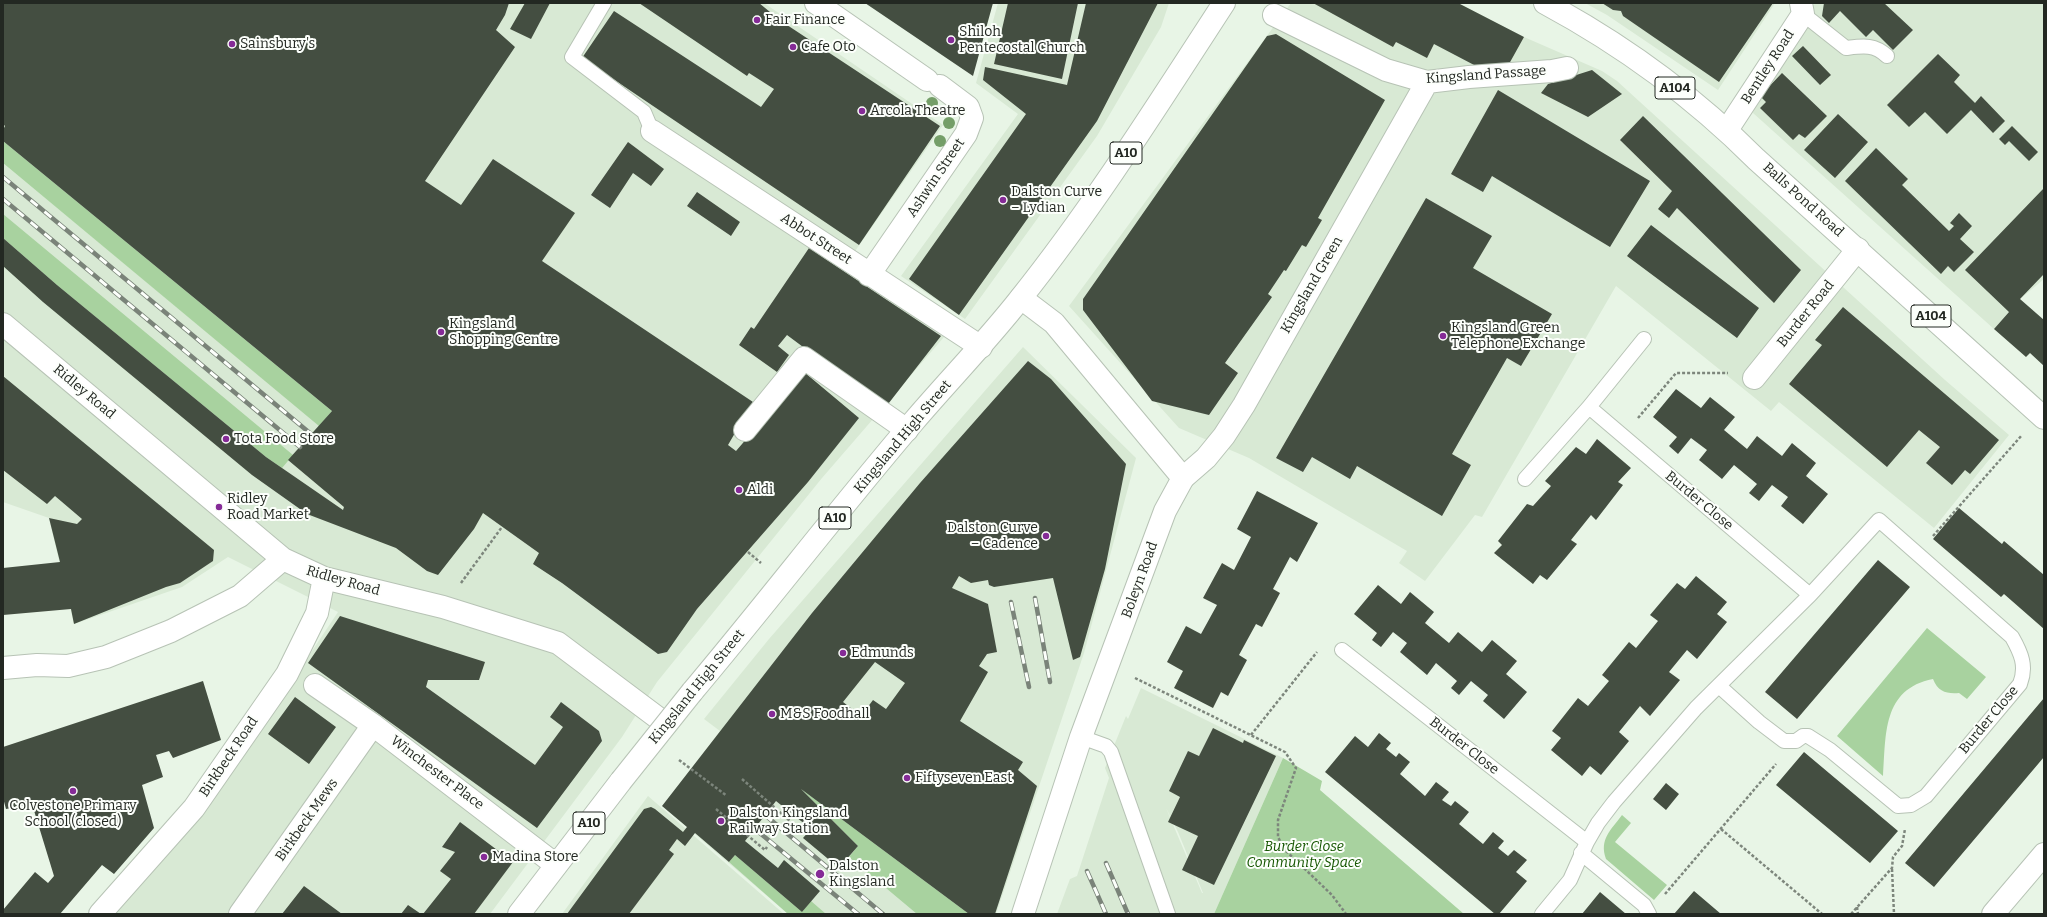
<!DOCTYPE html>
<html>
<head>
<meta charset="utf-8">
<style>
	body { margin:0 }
	#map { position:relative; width:2047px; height:917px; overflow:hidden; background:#e8f5e6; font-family:Bitter,serif }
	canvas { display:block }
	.frame { position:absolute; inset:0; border:4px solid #232822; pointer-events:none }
</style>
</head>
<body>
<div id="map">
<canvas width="2047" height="917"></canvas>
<div class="frame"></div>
</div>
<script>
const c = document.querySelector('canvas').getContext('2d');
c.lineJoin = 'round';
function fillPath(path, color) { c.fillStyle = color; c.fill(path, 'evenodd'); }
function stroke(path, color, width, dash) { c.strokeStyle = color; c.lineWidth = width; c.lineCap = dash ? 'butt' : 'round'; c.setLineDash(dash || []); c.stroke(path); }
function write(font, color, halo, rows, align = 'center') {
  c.font = font + ' Bitter,serif'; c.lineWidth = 4; c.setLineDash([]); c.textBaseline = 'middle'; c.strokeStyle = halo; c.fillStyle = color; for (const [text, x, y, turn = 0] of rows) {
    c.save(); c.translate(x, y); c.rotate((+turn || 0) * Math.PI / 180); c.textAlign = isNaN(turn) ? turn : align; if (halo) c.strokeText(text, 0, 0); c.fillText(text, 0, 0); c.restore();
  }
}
const built = new Path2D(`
	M3 3H764L943 125 844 267 944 337 822 478 657 682 622 737 490 914H114L204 813 338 612 228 557 182 587 74 624 49 518 3 502V163L319 425 332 411 3 141Z
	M998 3H1169L1161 27 1097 136 965 319 901 276 1018 114 976 83Z
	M1291 3H1458L1524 37 1602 71 1617 81 1945 380 2009 435 1934 528 1779 402 1771 411 1616 286 1482 517 1475 515 1425 581 1399 563 1407 551 1249 458 1179 428 1069 306Z
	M1585 3H1775L1718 90 1607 15Z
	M1815 3H2044V279L2020 299 1994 329 1753 113 1755 97 1774 75Z
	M1023 347 1136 458 1084 653 996 914H788L674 816 720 731 704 719 769 639Z
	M1141 688 1283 758 1214 914H1057L1070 879 1077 876 1109 778 1105 768 1126 716 1128 719ZM1166 808 1178 832 1203 893H1202Z
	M648 796 784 914H562Z`);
const green = new Path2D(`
	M3 141 332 411 319 426 3 163Z
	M3 214 293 455 282 468 266 457 57 285 3 238Z
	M1927 628 1986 677 1967 699 1959 693C1947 694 1938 692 1933 679 1882 689 1886 735 1883 776L1837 736Z
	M1283 758 1322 781 1320 790 1464 914H1214Z
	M801 789 969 914H917L849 857 858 846Z
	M1622 815 1631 823 1615 842 1667 885 1654 900 1606 859C1599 839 1611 830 1622 815Z
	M735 855 802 912 811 901 826 914H788L729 862Z`);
const building = new Path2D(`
	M3 3H509L505 15 496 30 515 47 425 181 461 205 493 159 575 213 542 261 753 402 728 445 736 451 804 372 859 418 808 482 697 609 667 652 658 654 562 583 533 564 539 553 483 513 474 529 438 575 427 571 396 548 307 514 252 475 43 302 3 266V238L57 285 266 457 343 510 344 507 288 460 332 411 3 141V130L5 126 3 124Z
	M525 3H550L531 39 510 29Z
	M639 3H759L781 21 940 126 859 245 582 58 614 11 761 107 774 89 749 73 747 76Z
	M865 3H993L973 76Z
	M1008 3H1078L1062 79 994 64Z
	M1086 3H1158L1097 121 959 315 909 279 1026 114 983 80 985 67 1067 85Z
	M1313 3H1458L1524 37 1509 64 1476 66 1434 44 1427 58 1396 42 1393 47Z
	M1602 3H1773L1719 82 1623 16 1621 11 1613 10Z
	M1824 3H1884L1913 30 1893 50 1873 30 1866 37 1840 11 1829 23 1822 16Z
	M1276 34 1385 100 1318 218 1322 220 1306 247 1302 245 1286 271 1284 270 1268 294 1272 297 1225 363 1238 373 1209 415 1152 401 1083 310V299L1267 36Z
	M1803 46 1831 75 1820 85 1792 56Z
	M1938 54 1960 75 1954 82 1975 103 1981 96 2005 121 1993 133 1971 110 1947 134 1925 112 1909 127 1887 105Z
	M1592 70 1622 94 1588 117 1541 93 1548 84Z
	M1782 73 1827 116 1805 138 1799 134 1793 140 1760 108 1766 102 1760 96Z
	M1498 90 1650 181 1610 247 1492 176 1483 192 1451 174Z
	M1838 114 1868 142 1835 178 1804 150Z
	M1643 116 1801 270 1774 303 1677 208 1669 218 1658 209 1672 191 1620 140Z
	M2012 126 2038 152 2029 161 2009 141 2005 145 1999 139Z
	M628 142 664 169 651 186 633 173 610 208 591 195Z
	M1876 148 1908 179 1902 185 1949 231 1954 226 1950 223 1959 213 1972 226 1960 239 1974 252 1954 272 1948 266 1941 274 1845 181Z
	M2044 188V274L2020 299 2044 320V366L2030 353 2026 357 1994 329 2009 312 1965 270Z
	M697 192 740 222 731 236 687 206Z
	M1426 198 1492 236 1473 268 1552 314 1521 366 1507 358 1452 454 1471 465 1442 516 1357 466 1350 479 1312 457 1303 472 1276 458Z
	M1651 225 1759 308 1737 338 1627 256Z
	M809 248 941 336 885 408 787 335 778 346 789 355 777 372 739 345 751 327 754 329Z
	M1843 307 1999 440 1970 474 1965 470 1952 485 1926 463 1940 447 1919 430 1887 467 1789 384 1822 345 1815 340Z
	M1028 361 1051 379 1126 464 1105 569 1080 657 1073 660 1053 578 994 587 989 585 988 580 971 583 959 576 952 588 988 604 997 652 987 654 979 666 988 672 960 721 1023 762 1018 770 1037 786 995 914H969L801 789 858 846 839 868 803 838 811 829 776 801 745 841 778 868 784 860 820 891 802 912 735 855 729 862 695 833 685 846 677 839 669 850 674 854 629 914H567L644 809 651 807 655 809 683 832 687 827 662 806 812 613 920 483ZM875 662 905 683 886 709 873 700 861 716 843 702Z
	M3 376 214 550 213 561 180 583 166 587 74 624 71 609 3 615V568L60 562 49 518 77 524 82 519 55 496 47 504 3 470Z
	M1676 389 1701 408 1710 397 1735 417 1724 430 1747 449 1757 436 1782 456 1792 443 1816 463 1806 476 1828 494 1803 524 1781 506 1788 497 1772 485 1759 501 1749 493 1757 484 1734 465 1722 479 1699 460 1707 450 1691 438 1678 454 1669 446 1677 437 1653 417Z
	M1597 439 1631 468 1618 482 1623 485 1596 520 1591 515 1571 540 1577 544 1547 580 1540 575 1533 584 1494 553 1502 545 1498 541 1527 504 1533 506 1551 486 1545 481 1576 447 1586 454Z
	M1257 491 1318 523 1297 562 1290 557 1273 589 1280 593 1262 627 1256 624 1239 655 1247 660 1228 696 1221 692 1213 708 1174 688 1183 671 1167 662 1186 626 1201 634 1217 605 1203 598 1222 563 1234 570 1251 537 1237 529Z
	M1959 508 2002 544 2004 541 2044 575V629L2004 594 2001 597 1933 539Z
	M1878 560 1910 587 1797 719 1765 692Z
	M1696 576 1727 602 1717 614 1727 622 1697 659 1687 650 1669 672 1680 680 1650 716 1640 706 1619 732 1629 741 1601 775 1590 766 1582 776 1551 750 1561 738 1552 731 1578 698 1588 706 1609 681 1602 675 1629 642 1636 648 1658 621 1650 615 1677 583 1685 589Z
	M1378 585 1401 604 1410 592 1434 612 1425 623 1449 643 1458 632 1482 652 1492 640 1517 661 1506 674 1527 692 1504 719 1483 701 1488 695 1471 681 1459 695 1451 688 1457 681 1436 663 1427 675 1400 652 1407 643 1393 632 1381 647 1372 640 1377 633 1354 614Z
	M340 616 485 662 479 680H428L426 687 535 765 563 727 550 717 561 702 599 731 602 741 537 828 308 663Z
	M203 681 221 740 173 758 169 751 156 755 163 777 142 785 154 828 114 874 102 865 60 914H3V910L35 872 48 883 54 876 32 804 6 809 3 798V747Z
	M295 697 336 727 309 764 268 734Z
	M2044 698V757L1934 887 1905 863Z
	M1213 728 1243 743 1244 740 1276 756 1214 885 1182 870 1198 836 1168 822 1180 797 1169 791 1188 751 1199 756Z
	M1379 733 1391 743 1386 749 1396 757 1399 753 1410 762 1400 774 1425 796 1436 782 1449 792 1442 800 1451 806 1455 801 1469 812 1459 824 1483 844 1493 832 1504 841 1498 848 1508 856 1514 850 1527 860 1516 872 1527 881 1499 914H1495L1325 772 1355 736 1368 747Z
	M1804 752 1898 831 1870 863 1776 785Z
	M1666 783 1679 794 1666 810 1653 799Z
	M460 822 513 862 474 914H423L451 879 440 871 455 852 442 847Z
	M304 886 342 914H282Z
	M1694 891 1721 914H1674Z
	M1600 892 1626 914H1582Z
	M408 905 421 914H401Z`);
const path = new Path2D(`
	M1638 418 1676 373H1728
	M1933 536 2022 435
	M748 552 761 563
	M461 583 502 527
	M1135 678 1285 752 1296 768 1278 820V837L1284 849 1332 895 1346 914
	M1251 735 1317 652
	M679 760 727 796
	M742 779 790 821 787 824
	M716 809 765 850 767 847
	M1721 829 1822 914
	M1892 869 1894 914
	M1665 894 1776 764
	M1857 907 1858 914
	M1851 914 1892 868 1893 857 1902 846 1905 829`);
const lane = new Path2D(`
	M604 3 572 57 644 112 652 131
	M1803 14 1846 48C1863 46 1874 44 1887 56
	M1525 479 1589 407 1644 339
	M1342 650 1587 842
	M1719 686 1759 722 1784 741H1796L1803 736H1808L1830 750 1898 806 1911 805 1926 796 2020 684C2027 666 2021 653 2012 637L1879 520 1810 595
	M1081 737 1106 746 1111 752 1168 914
	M1581 853 1644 905 1649 914
	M1542 914 1570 880 1587 842 1598 823 1614 802 1696 708 1810 595 1589 407`);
const street = new Path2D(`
	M816 3 927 80
	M1274 15 1386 70 1427 82 1469 77 1552 71 1567 68
	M1727 130 1803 14 1801 3
	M652 131 981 347
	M869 275 966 134 972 118 968 107 940 86
	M3 324 283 559 324 578 443 607 558 643 666 724
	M1754 378 1858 249
	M745 430 804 358 907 430
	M1183 478 1206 458 1224 436 1244 405 1427 82
	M3 668 37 665 68 666 106 657 171 631 240 596 283 559
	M315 685 373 725 556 865
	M100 914 194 808 287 674 317 613 324 578
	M240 914 373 725
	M1993 914 2044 854`);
const secondary = new Path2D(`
	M1021 298 1054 323 1183 478 1165 511 1081 737 1023 914`);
const primary = new Path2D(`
	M1545 3C1623 45 1694 97 1756 159L2044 418`);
const highway = new Path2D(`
	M692 692C767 603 838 510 914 421 949 380 987 341 1020 299 1095 205 1159 103 1224 3
	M519 914 621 781`);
const rail = new Path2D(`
	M3 177 311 434
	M3 199 300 447
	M1035 598 1050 682
	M1011 602 1029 687
	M765 815 883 914
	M755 829 858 914
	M1106 863 1128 914
	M1087 871 1106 914`);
const highwayBridge = new Path2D(`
	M621 781 692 692`);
const trees = [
	[932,103],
	[949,123],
	[940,141]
];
const markers = [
	[757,20,4,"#852b97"],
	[951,40,4,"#852b97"],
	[232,44,4,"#852b97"],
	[793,47,4,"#852b97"],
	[862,111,4,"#852b97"],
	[1003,200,4,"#852b97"],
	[441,332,4,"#852b97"],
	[1443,336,4,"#852b97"],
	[226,439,4,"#852b97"],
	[739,490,4,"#852b97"],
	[219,507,4,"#852b97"],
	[1046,536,4,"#852b97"],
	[843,653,4,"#852b97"],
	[772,714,4,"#852b97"],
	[907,778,4,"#852b97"],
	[73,791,4,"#852b97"],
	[721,821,4,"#852b97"],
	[484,857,4,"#852b97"],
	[820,874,5,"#852b97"]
];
const shields = [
	[1675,88,40],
	[1126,153,32],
	[1931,316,40],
	[835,518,32],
	[589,823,32]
];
const shieldNames = [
	["A104",1675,88],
	["A10",1126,153],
	["A104",1931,316],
	["A10",835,518],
	["A10",589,823]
];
const poiNames = [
	["Fair Finance",765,20],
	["Shiloh",959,32],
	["Pentecostal Church",959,48],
	["Sainsbury's",240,44],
	["Cafe Oto",801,47],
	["Arcola Theatre",870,111],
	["Dalston Curve",1011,192],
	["– Lydian",1011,208],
	["Kingsland",449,324],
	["Shopping Centre",449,340],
	["Kingsland Green",1451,328],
	["Telephone Exchange",1451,344],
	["Tota Food Store",234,439],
	["Aldi",747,490],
	["Ridley",227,499],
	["Road Market",227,515],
	["Dalston Curve",1038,528,"right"],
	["– Cadence",1038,544,"right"],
	["Edmunds",851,653],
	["M&S Foodhall",780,714],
	["Fiftyseven East",915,778],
	["Colvestone Primary",73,806,"center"],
	["School (closed)",73,822,"center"],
	["Dalston Kingsland",729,813],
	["Railway Station",729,829],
	["Madina Store",492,857],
	["Dalston",829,866],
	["Kingsland",829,882]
];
const streetNames = [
	["Bentley Road",1768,67,-57],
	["Kingsland Passage",1486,75,-4],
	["Ashwin Street",936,178,-56],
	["Balls Pond Road",1803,200,42],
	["Abbot Street",816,239,33],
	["Kingsland Green",1312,285,-60],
	["Burder Road",1806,314,-51],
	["Ridley Road",84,392,40],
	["Kingsland High Street",903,437,-50],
	["Burder Close",1699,501,40],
	["Boleyn Road",1140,580,-70],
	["Ridley Road",343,581,16],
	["Kingsland High Street",697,687,-51],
	["Burder Close",1989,720,-50],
	["Burder Close",1464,746,38],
	["Birkbeck Road",229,757,-56],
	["Winchester Place",437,773,37],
	["Birkbeck Mews",307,820,-55]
];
const parkNames = [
	["Burder Close",1304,847],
	["Community Space",1304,863]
];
fillPath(built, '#d8e9d4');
fillPath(green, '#a8d29f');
fillPath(building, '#444e41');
stroke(lane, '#b7c3b5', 16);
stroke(street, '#b7c3b5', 24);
stroke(secondary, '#b7c3b5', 24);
stroke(primary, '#b7c3b5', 24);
stroke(highway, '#b7c3b5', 24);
stroke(path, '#7d867c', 2.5, [3, 2]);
stroke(lane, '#fff', 14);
stroke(street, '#fff', 22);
stroke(secondary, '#fff', 22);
stroke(primary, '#fff', 22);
stroke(highway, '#fff', 22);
stroke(rail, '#7a8379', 4.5);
stroke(rail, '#fcfffb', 3, [9]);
stroke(highwayBridge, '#b7c3b5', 24, []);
stroke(highwayBridge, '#fff', 22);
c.fillStyle = '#749e68';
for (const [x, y] of trees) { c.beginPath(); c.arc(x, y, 6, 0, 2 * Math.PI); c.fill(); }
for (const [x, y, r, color] of markers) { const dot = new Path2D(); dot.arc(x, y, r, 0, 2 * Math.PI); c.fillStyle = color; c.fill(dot); stroke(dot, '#fcfffb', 1.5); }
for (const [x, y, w] of shields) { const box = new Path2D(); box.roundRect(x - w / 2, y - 11, w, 22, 3); c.fillStyle = '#fcfffb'; c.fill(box); stroke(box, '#232822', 1); }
write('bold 13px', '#232822', null, shieldNames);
write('14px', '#232822', '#fcfffb', poiNames, 'left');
write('14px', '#232822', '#fcfffb', streetNames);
write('italic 14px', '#155601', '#fcfffb', parkNames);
</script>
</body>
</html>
